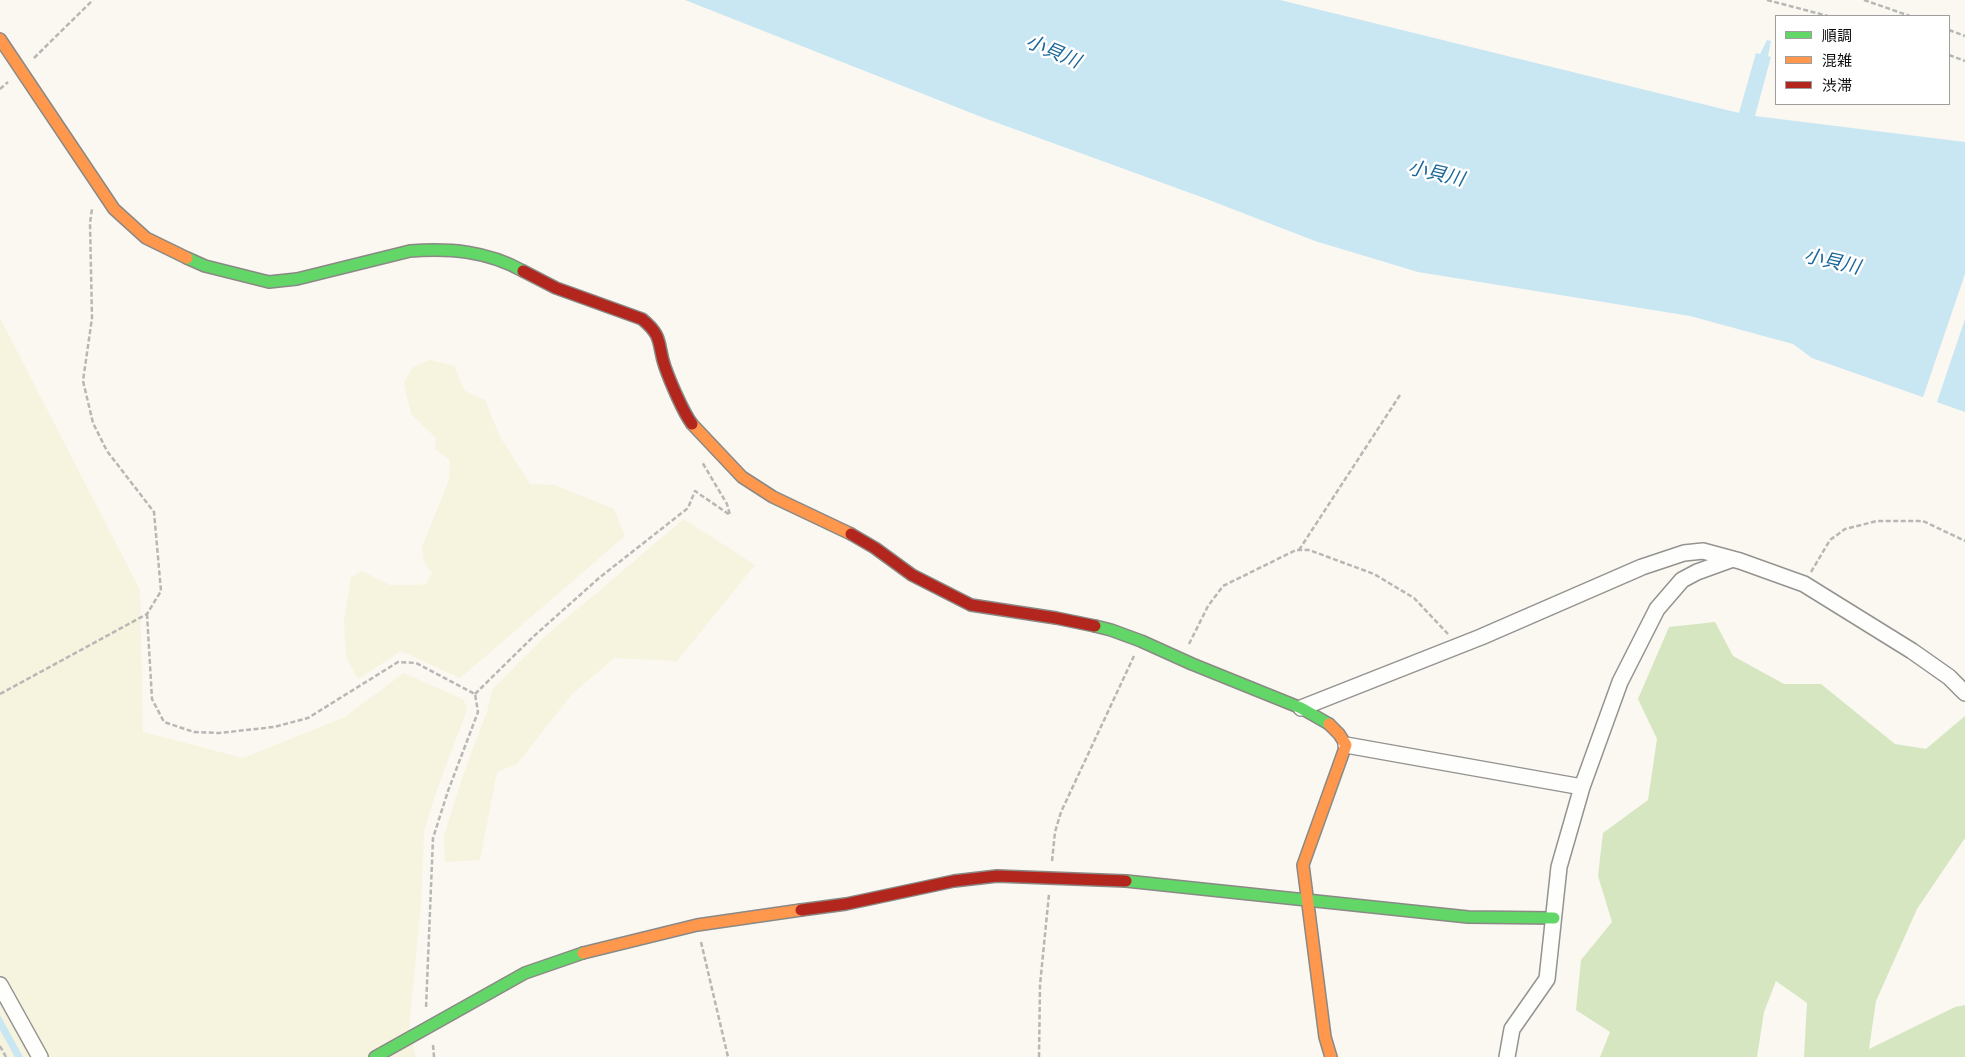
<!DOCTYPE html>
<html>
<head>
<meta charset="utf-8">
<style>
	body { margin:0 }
	#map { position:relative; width:1965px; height:1057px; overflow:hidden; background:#faf8f1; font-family:Literata,"Noto Sans JP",serif }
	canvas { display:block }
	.legend { position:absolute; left:1775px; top:15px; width:175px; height:90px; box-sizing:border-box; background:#fff; border:1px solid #9e9e9e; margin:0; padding:6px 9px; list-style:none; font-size:15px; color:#0d0d0d }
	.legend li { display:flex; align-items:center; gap:10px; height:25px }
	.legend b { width:25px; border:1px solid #9e9e9e }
</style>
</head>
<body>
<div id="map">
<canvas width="1965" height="1057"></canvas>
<ul class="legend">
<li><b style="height:6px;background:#63d668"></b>順調</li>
<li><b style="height:6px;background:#ff974d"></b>混雑</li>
<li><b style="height:6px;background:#b3261e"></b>渋滞</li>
</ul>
</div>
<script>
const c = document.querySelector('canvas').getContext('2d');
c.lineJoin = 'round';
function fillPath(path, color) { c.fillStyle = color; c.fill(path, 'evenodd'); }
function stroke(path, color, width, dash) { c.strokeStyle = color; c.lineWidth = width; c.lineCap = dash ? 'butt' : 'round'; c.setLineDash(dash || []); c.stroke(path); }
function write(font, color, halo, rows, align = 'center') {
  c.font = font + ' Literata,"Noto Sans JP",serif'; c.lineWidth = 5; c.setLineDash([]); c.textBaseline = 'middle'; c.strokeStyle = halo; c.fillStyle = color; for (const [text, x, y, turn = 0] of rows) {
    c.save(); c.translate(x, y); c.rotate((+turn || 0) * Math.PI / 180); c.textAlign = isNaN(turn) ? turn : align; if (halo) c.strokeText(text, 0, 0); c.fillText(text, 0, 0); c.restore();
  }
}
const farmland = new Path2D(`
	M0 318 140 590 143 732 243 758 345 717 404 673 464 700 467 710 436 792 424 831 421 903 409 1028 416 1057H0Z
	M429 360 454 366 465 391 485 400 499 435 530 484 554 485 614 509 625 536 460 678 401 651 358 679 346 657 344 620 351 577 362 571 390 585H415L426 584 432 573 424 562 422 547 449 480 450 460 435 449 436 438 411 414 404 383 413 367Z
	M684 519 755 565 677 661 614 658 572 694 517 764 497 772 480 860 445 862 444 836 462 778 487 712 492 690 542 639Z`);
const forest = new Path2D(`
	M1715 622 1733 656 1784 684H1821L1895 744 1926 749 1965 716V838L1917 909 1876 1001 1869 1049 1955 1007 1965 1005V1057H1804L1807 1003 1776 981 1764 1012 1757 1057H1600L1610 1032 1576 1010 1581 960 1612 922 1598 876 1603 833 1648 800 1657 739 1638 699 1669 627Z`);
const water = new Path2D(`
	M685 0H1280L1739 113 1756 53 1760 54 1767 40 1771 41 1768 56 1771 57 1755 116 1965 142V412L1812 358 1793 344 1690 316 1418 272 1315 241 1204 198 984 118Z
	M0 1015 23 1057H15L0 1030Z`);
const pier = new Path2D(`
	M1965 274V319L1936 405 1922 400Z`);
const path = new Path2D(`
	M1767 0 1828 16
	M1864 0 1910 16
	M1949 30 1965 36
	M1949 55 1965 61
	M34 58 93 0
	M0 89 8 82
	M1299 550 1400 395
	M1811 572 1830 540 1845 529 1877 521H1923L1965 541
	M147 614 152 699 164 722 194 732 219 733 274 727 308 718 398 662 416 663 475 694 478 712 448 791 433 838 426 1008
	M1189 644 1208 606 1223 586 1296 550H1309L1374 574 1414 598 1448 634
	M0 694 147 614 161 591 154 512 107 451 93 423 83 381 92 318 90 223 92 209
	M475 694 534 636 599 578 688 508 695 491 730 515 727 504 702 462
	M1052 861 1055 832 1061 812 1134 656
	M701 942 728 1057
	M433 1045 434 1057
	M0 1046 6 1057
	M1039 1057 1040 985 1049 894`);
const street = new Path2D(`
	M1301 708 1481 637 1642 567 1684 553 1703 551 1740 561 1804 584 1912 651 1949 677 1965 693
	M1346 745 1582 787 1559 867 1547 979 1512 1029 1507 1057
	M1582 787 1620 682 1657 609 1682 580 1697 572 1733 559
	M0 985 40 1057`);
const fast = new Path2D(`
	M187 258 205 266 269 282 297 279 410 251C450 248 487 251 523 271
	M1095 626 1111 630 1141 641 1192 664 1301 708 1329 724
	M1126 881 1468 917 1554 918
	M375 1057 525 973 583 953`);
const slow = new Path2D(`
	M0 39 114 209 146 238 187 258
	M692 424 742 477 773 497 851 534
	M1329 724 1339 734 1346 745 1303 865 1325 1037 1331 1057
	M583 953 697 925 801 910`);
const jam = new Path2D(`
	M523 271 556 288 642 319C664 337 657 344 665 367 670 381 683 412 692 424
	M851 534 875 548 912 575 971 605 1056 618 1095 626
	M801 910 846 904 954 881 997 876 1126 881`);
const waterNames = [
	["小貝川",1053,52,23],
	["小貝川",1436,174,13],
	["小貝川",1832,262,13]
];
fillPath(farmland, '#f6f3de');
fillPath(forest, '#d5e6c0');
fillPath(water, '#c9e6f3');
fillPath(pier, '#faf8f1');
stroke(street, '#949390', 18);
stroke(fast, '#8a8986', 14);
stroke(slow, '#8a8986', 14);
stroke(jam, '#8a8986', 14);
stroke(path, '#b8b7b6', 2.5, [5, 2.5]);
stroke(street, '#fefefd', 15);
stroke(fast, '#63d668', 11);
stroke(slow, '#ff974d', 11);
stroke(jam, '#b3261e', 11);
write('italic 19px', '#1b679a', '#fff', waterNames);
</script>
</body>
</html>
